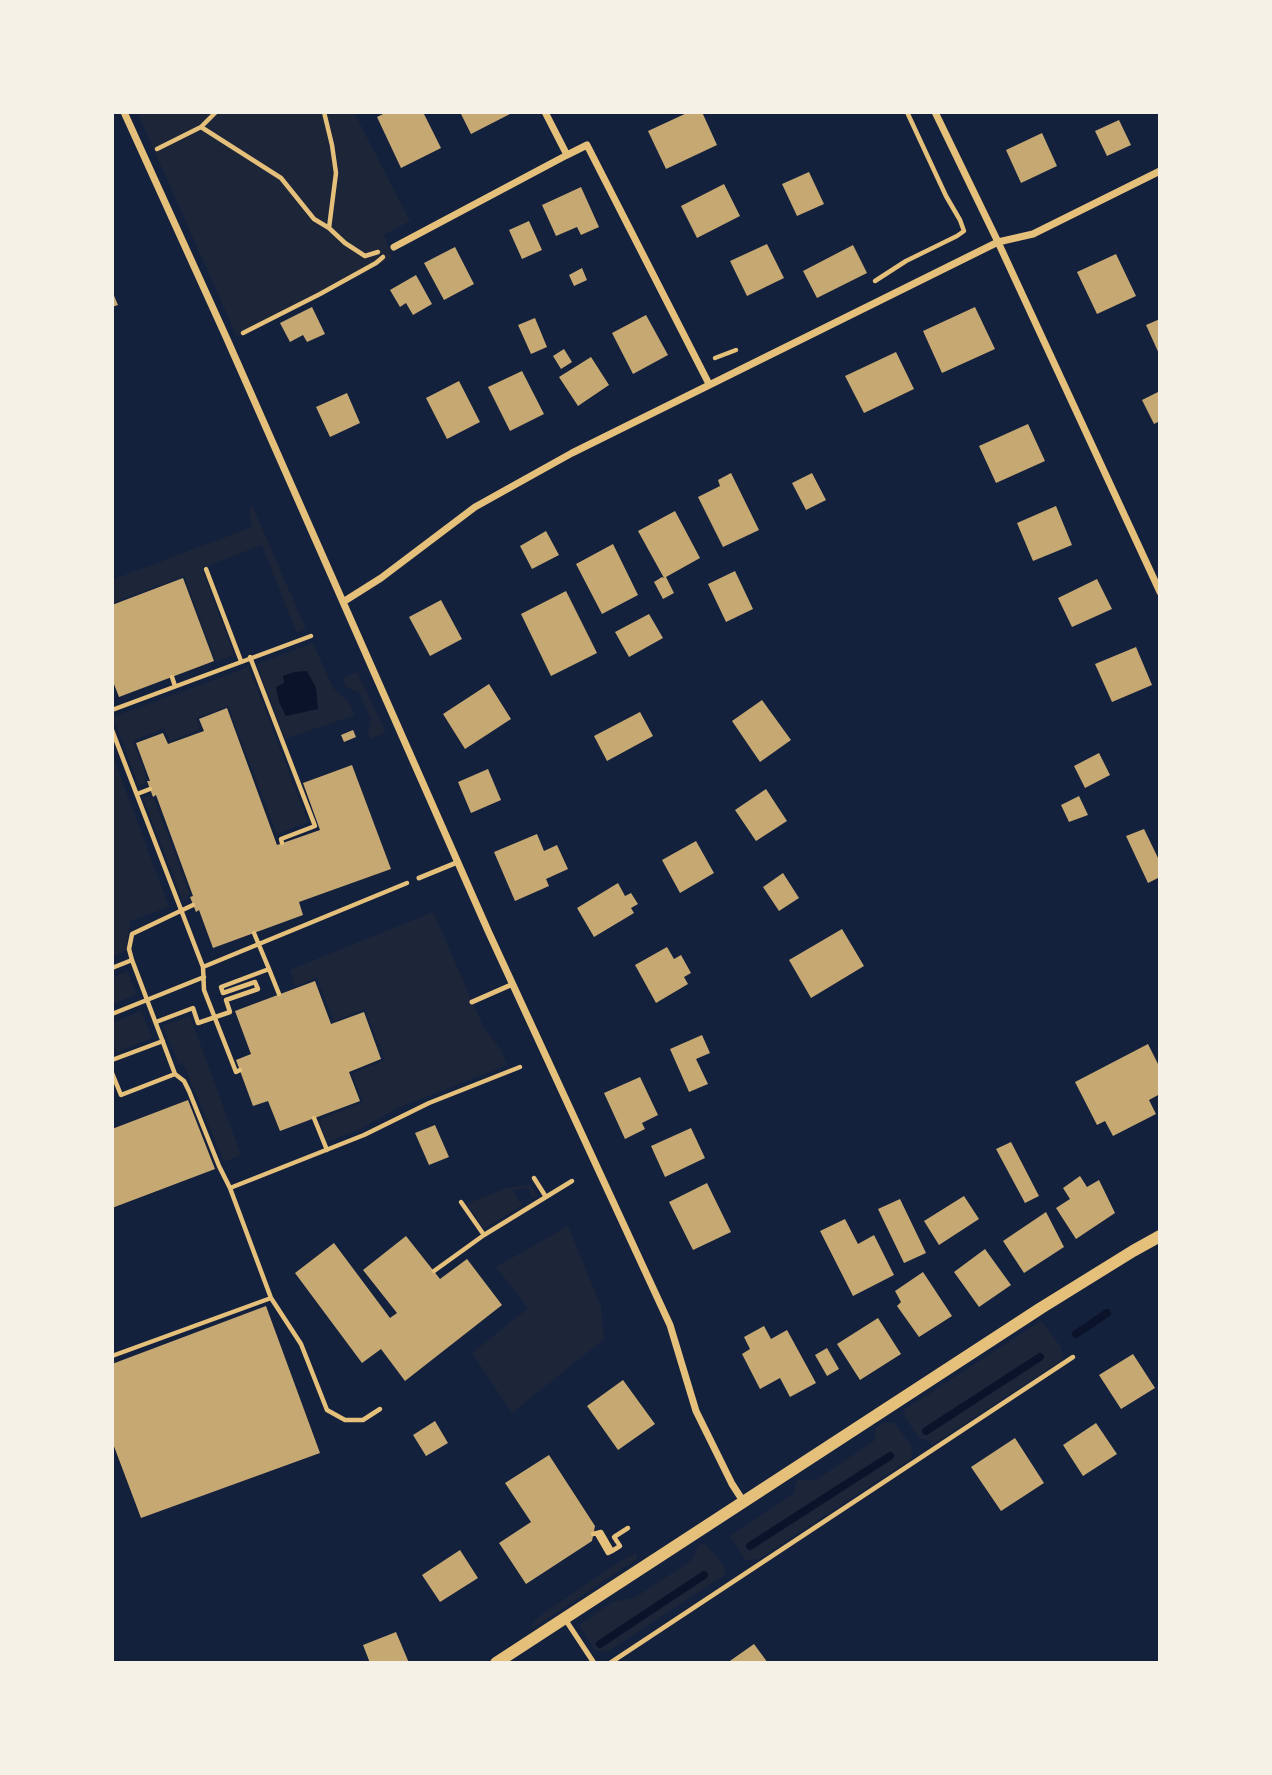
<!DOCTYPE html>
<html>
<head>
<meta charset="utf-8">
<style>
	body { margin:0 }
	#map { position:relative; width:1272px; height:1775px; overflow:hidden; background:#14213d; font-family:Cabin,sans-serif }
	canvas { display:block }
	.frame { position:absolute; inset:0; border:114px solid #f6f1e7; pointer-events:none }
</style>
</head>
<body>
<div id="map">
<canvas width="1272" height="1775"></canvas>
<div class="frame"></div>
</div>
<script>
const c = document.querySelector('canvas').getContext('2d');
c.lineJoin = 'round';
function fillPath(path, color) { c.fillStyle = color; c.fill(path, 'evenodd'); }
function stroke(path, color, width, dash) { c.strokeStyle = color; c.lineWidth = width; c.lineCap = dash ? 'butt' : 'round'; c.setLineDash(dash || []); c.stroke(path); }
const green = new Path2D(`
	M137 112H354L410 221 384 235 392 258 237 337Z
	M252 505 306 629 296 632 262 545 202 568 234 655 216 662 184 576 112 603V580L252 527 249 515Z
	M313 643 333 688 348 701 355 715 285 739 257 664Z
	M249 667 308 822 277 834 228 706 196 718 200 729 170 741 164 728 133 741 147 779 145 781 146 783 139 786 113 717Z
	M357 672 386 732 371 739 368 732 371 720 359 692 347 688 342 678Z
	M112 753 169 907 130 921 126 951 112 957Z
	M149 795 151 800 154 799 190 894 187 896 188 900 183 901 143 798Z
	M433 912 483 1026 500 1049 507 1065 398 1108 360 1129 327 1142 319 1120 363 1102 352 1074 385 1060 365 1009 334 1021 317 978 295 986 290 970Z
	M127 971 136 994 112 1005V978Z
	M141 1011 152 1038 117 1052 112 1040V1023Z
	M190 1016 241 1155 224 1162 183 1063 179 1064 163 1026Z
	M530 1185 537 1196 533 1198 528 1188 513 1190 522 1205 484 1229 466 1204 507 1188Z
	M568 1226 601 1306 604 1339 512 1413 472 1353 528 1308 496 1267Z
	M1041 1321 1061 1347 1062 1360 932 1445 928 1440 920 1439 904 1416 905 1409Z
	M886 1422 894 1423 911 1445 912 1458 759 1559 745 1560 730 1536 793 1494 797 1480H816L874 1441 876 1428Z
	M706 1544 725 1568V1575L607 1652 595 1650 579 1625 612 1602 634 1598 691 1561 699 1545Z
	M636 1553 637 1559 530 1630 534 1622 544 1613 619 1562Z`);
const water = new Path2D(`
	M307 671 316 688 318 709 286 716 279 702 276 687 284 683 283 676 294 672Z`);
const stream = new Path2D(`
	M1076 1334 1107 1313
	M926 1431 1040 1357
	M750 1546 890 1456
	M600 1644 704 1575`);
const building = new Path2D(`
	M387 112H423L441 148 401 168 377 117Z
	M460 112H509L510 114 471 134Z
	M689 112H702L717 145 666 169 648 131Z
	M1119 120 1131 145 1107 156 1095 131Z
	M1042 133 1057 166 1021 183 1006 150Z
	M809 172 824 204 797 216 782 184Z
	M724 184 740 216 697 238 681 206Z
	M581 187 599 227 581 235 577 227 556 236 542 205Z
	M529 221 542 250 522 259 509 230Z
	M767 244 784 278 747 296 730 261Z
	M853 245 867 273 817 298 803 271Z
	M455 247 474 284 444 300 424 263Z
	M1116 254 1136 296 1097 314 1077 272Z
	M582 268 587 280 574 286 569 275Z
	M416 275 432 304 413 315 406 303 400 307 390 290Z
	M112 291 118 305 112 307Z
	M312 307 325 334 307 342 303 335 290 342 280 323Z
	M975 307 995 349 942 373 923 331Z
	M646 315 668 355 633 374 612 333Z
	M535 318 547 347 531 354 518 325Z
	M1160 319V356L1146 325Z
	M564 349 572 362 561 369 553 356Z
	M896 352 914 389 864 413 845 376Z
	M591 357 609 385 578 406 559 377Z
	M522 371 544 414 510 431 488 387Z
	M459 381 480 422 447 439 426 398Z
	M1160 391V421L1154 424 1142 400Z
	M347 393 360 423 330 437 316 407Z
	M1028 424 1045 461 996 483 979 446Z
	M731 473 759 530 723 547 698 497 720 486 718 480Z
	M812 473 826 500 806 510 792 483Z
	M1056 506 1072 545 1033 561 1017 523Z
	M675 511 700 558 666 577 674 593 663 599 654 582 662 577 664 578 638 531Z
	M546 531 559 555 532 569 520 546Z
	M613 544 638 595 602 614 576 564Z
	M735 571 753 609 726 622 708 584Z
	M183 578 214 661 119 697 112 679V605Z
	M1097 579 1112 609 1072 627 1058 598Z
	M566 591 597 653 551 676 521 614Z
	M441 600 462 639 430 656 409 617Z
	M649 614 663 638 629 657 615 632Z
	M1136 647 1152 685 1112 702 1095 664Z
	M489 684 511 719 465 749 443 714Z
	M762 700 791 740 760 762 732 721Z
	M227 708 277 845 320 830 303 783 352 765 391 869 299 902 303 915 213 948 199 910 196 912 190 897 193 896 156 795 153 797 147 781H150L136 743 163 733 168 744 204 731 199 719Z
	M640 712 653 736 607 761 594 736Z
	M353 730 356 737 344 742 341 735Z
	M1099 753 1110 775 1085 788 1074 766Z
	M488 769 501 800 471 813 458 782Z
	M766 789 787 821 756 841 735 810Z
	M1079 796 1088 815 1069 822 1061 805Z
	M1144 829 1160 862V877L1148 883 1126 836Z
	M537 834 544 851 557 845 568 869 546 879 549 886 515 901 494 852Z
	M696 841 714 873 680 893 662 860Z
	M783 873 799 898 779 911 763 887Z
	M618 883 625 896 631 893 638 904 631 908 634 913 594 937 577 908Z
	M842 929 864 966 811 998 789 960Z
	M667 947 674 959 681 955 691 973 684 977 688 984 656 1003 635 965Z
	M315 981 331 1024 364 1012 381 1059 349 1072 360 1101 280 1131 268 1101 253 1106 236 1060 251 1054 235 1011Z
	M702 1035 710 1053 696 1059 708 1084 689 1092 670 1049Z
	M1148 1044 1160 1068V1094L1149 1100 1156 1114 1113 1136 1105 1121 1097 1125 1075 1082Z
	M640 1077 658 1115 642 1123 645 1129 625 1139 604 1093Z
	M188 1100 215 1169 112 1208V1129Z
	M435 1125 449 1157 429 1165 415 1133Z
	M691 1128 705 1158 665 1177 651 1146Z
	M1011 1142 1039 1196 1025 1203 996 1149Z
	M1080 1176 1087 1187 1099 1180 1115 1213 1076 1239 1056 1208 1070 1199 1063 1188Z
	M707 1183 731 1232 693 1250 669 1202Z
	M964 1196 979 1219 939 1245 924 1221Z
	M900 1199 926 1253 904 1263 878 1209Z
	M1046 1212 1064 1247 1024 1273 1003 1241Z
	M845 1219 858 1244 874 1235 894 1275 853 1296 820 1231Z
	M406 1236 440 1279 467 1259 502 1305 405 1381 381 1349 362 1363 295 1273 334 1243 390 1318 397 1313 363 1270Z
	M985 1249 1011 1285 979 1307 954 1272Z
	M923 1272 952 1316 919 1337 897 1306 901 1302 895 1291Z
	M266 1306 320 1453 141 1518 112 1441V1364Z
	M878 1318 901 1354 860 1380 837 1344Z
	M764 1326 771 1339 787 1330 816 1383 790 1397 780 1378 760 1389 742 1354 750 1349 744 1337Z
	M827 1348 839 1369 827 1376 815 1355Z
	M1133 1354 1155 1388 1121 1409 1099 1375Z
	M623 1380 655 1424 618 1450 587 1406Z
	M435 1421 448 1443 426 1456 413 1435Z
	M1096 1423 1117 1454 1083 1476 1063 1445Z
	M1015 1438 1044 1483 1001 1511 971 1467Z
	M549 1455 595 1526 592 1541 526 1584 499 1543 531 1522 505 1483Z
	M460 1550 478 1578 440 1602 422 1575Z
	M396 1632 409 1663H370L363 1645Z
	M754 1644 768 1663H727Z`);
const path = new Path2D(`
	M324 112 332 145 336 173 329 228 345 243 365 256 378 252
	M201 127 281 178 314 219 329 228
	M157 149 201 127 216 112
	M875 281 906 261 957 236 964 231 960 220 946 196 907 112
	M243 333 320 294 376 263 383 257
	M715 358 736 350
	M206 569 241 661
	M250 657 315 826 281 839 282 843
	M172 677 175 686
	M112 710 311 636
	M112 730 203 967 407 883
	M137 794 150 789
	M193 905 132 934 129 949 132 960 175 1074 184 1081 189 1091 219 1166 230 1188
	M203 967 204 990 236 1072 240 1070
	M112 968 132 960
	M269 969 279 994
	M112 1014 204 977
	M156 1022 193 1008 198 1023 230 1012 226 1000 258 989 255 982 223 993 221 987 269 969 254 933
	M112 1060 163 1041
	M112 1073 121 1095 175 1074
	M314 1118 327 1150
	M534 1178 546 1197
	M461 1202 484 1235
	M434 1271 484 1235 572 1181
	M271 1298 301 1344 327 1410 345 1420H363L380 1409
	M112 1356 271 1298 230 1188 364 1135 429 1103 520 1067
	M593 1534 601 1532 612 1551 620 1546 614 1537 628 1528
	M597 1534 608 1553 612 1551
	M610 1663 1073 1357`);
const service = new Path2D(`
	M419 878 458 862
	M472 1002 513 984
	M565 1619 594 1663`);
const minor = new Path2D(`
	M124 112 227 339 489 933 670 1325 696 1411 732 1484 743 1501
	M545 112 567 155 587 145 709 384
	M935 112 998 242 1160 592
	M394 247 567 155
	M343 602 381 578 475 507 572 453 998 242 1033 234 1160 171`);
const tertiary = new Path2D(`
	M496 1663 1041 1308 1133 1251 1160 1236`);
fillPath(green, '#1d2539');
fillPath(water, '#0b132b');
stroke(stream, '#0b132b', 8);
fillPath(building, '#c6a872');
stroke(path, '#e5c07b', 4.5);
stroke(service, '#e5c07b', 5);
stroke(minor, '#e5c07b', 7);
stroke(tertiary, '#e5c07b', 12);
</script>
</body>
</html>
